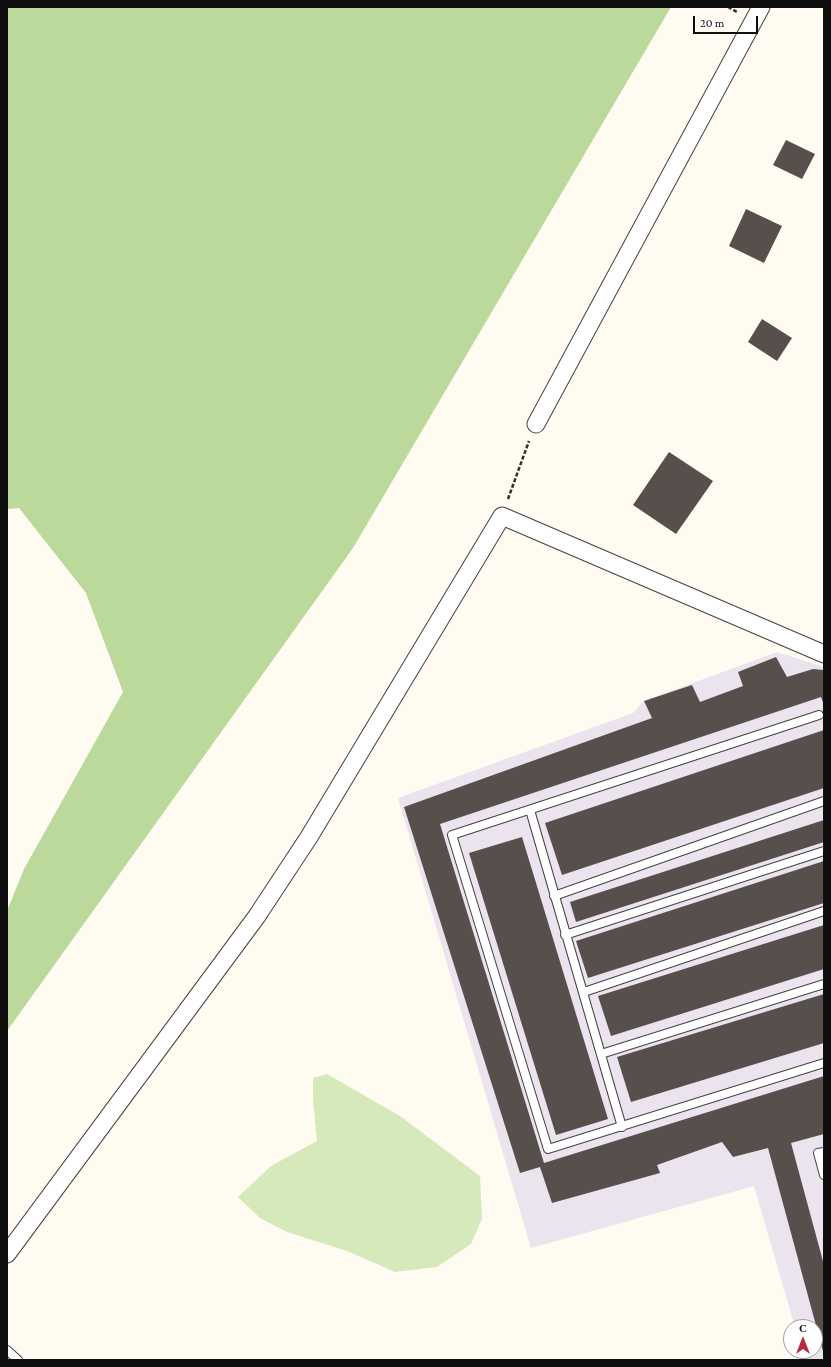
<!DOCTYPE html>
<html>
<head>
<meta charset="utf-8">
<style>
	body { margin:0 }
	#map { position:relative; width:831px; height:1367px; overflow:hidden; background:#fffbf0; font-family:"Crimson Pro",serif }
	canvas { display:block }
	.frame { position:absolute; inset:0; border:8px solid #0f0f0f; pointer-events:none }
	.north { position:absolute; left:783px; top:1319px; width:40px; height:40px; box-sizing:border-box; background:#fff; border:1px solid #9f9f9f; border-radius:50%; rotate:0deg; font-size:11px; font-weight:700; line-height:16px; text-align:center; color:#0f0f0f }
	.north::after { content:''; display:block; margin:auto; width:14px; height:18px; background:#bd283a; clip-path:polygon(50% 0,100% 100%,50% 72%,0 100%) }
	.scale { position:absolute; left:693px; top:16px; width:65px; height:18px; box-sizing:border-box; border:2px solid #0f0f0f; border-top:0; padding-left:5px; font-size:12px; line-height:14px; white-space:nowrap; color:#0f0f0f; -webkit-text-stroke:3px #fff; paint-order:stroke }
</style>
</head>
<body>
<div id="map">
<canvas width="831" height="1367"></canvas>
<div class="frame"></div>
<div class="north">С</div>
<div class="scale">20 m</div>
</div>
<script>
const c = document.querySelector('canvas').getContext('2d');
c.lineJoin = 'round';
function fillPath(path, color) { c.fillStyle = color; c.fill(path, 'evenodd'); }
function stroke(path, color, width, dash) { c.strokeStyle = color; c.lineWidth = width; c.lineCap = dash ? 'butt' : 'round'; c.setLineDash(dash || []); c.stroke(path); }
const industrial = new Path2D(`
	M777 652 824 667V1360H805L802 1351H815V1327H795L754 1186 531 1248 398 798 633 713 644 701Z`);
const green = new Path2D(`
	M327 1074 400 1116 480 1176 482 1219 471 1244 437 1267 395 1272 347 1251 287 1232 260 1218 238 1197 271 1166 317 1141 313 1100V1078Z`);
const forest = new Path2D(`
	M7 7H671L353 548 7 1031V911L24 869 123 692 86 593 19 508 7 509Z`);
const building = new Path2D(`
	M786 140 815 154 802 179 773 165Z
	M746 209 782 226 764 263 729 246Z
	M762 319 792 338 777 361 748 342Z
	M669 452 713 481 676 534 633 505Z
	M776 657 787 677 813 669 824 670V705L821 697 440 824 544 1163 824 1076V1134L791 1143 824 1265V1355L768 1148 733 1157 722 1142 657 1165 660 1173 552 1203 540 1167 520 1173 404 807 652 718 644 701 692 685 700 702 743 686 738 672Z
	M824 730V788L562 875 545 823Z
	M824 820V842L576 922 570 902Z
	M522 837 608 1119 556 1135 469 853Z
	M824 861V903L588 978 576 941Z
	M824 925V969L611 1036 598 996Z
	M824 994V1043L631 1102 617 1057Z`);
const path = new Path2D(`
	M728 7 737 12
	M508 499 529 441`);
const service = new Path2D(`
	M819 715 452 835 548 1149 824 1063
	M530 810C560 915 591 1021 622 1127
	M554 896 824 801
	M565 935 824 851
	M584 992 824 911
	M601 1054 824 984
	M824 1152 818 1153 824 1175
	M7 1350 18 1360`);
const minor = new Path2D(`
	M536 424 761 7
	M7 1254 257 916 309 837 502 516 824 654`);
fillPath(industrial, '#ebe3ed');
fillPath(green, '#d6e9ba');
fillPath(forest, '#bbd99a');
fillPath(building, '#574f4b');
stroke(service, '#424242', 10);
stroke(minor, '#424242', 19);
stroke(path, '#313131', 2.5, [4, 2]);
stroke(service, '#fff', 8);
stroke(minor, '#fff', 17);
</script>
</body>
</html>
